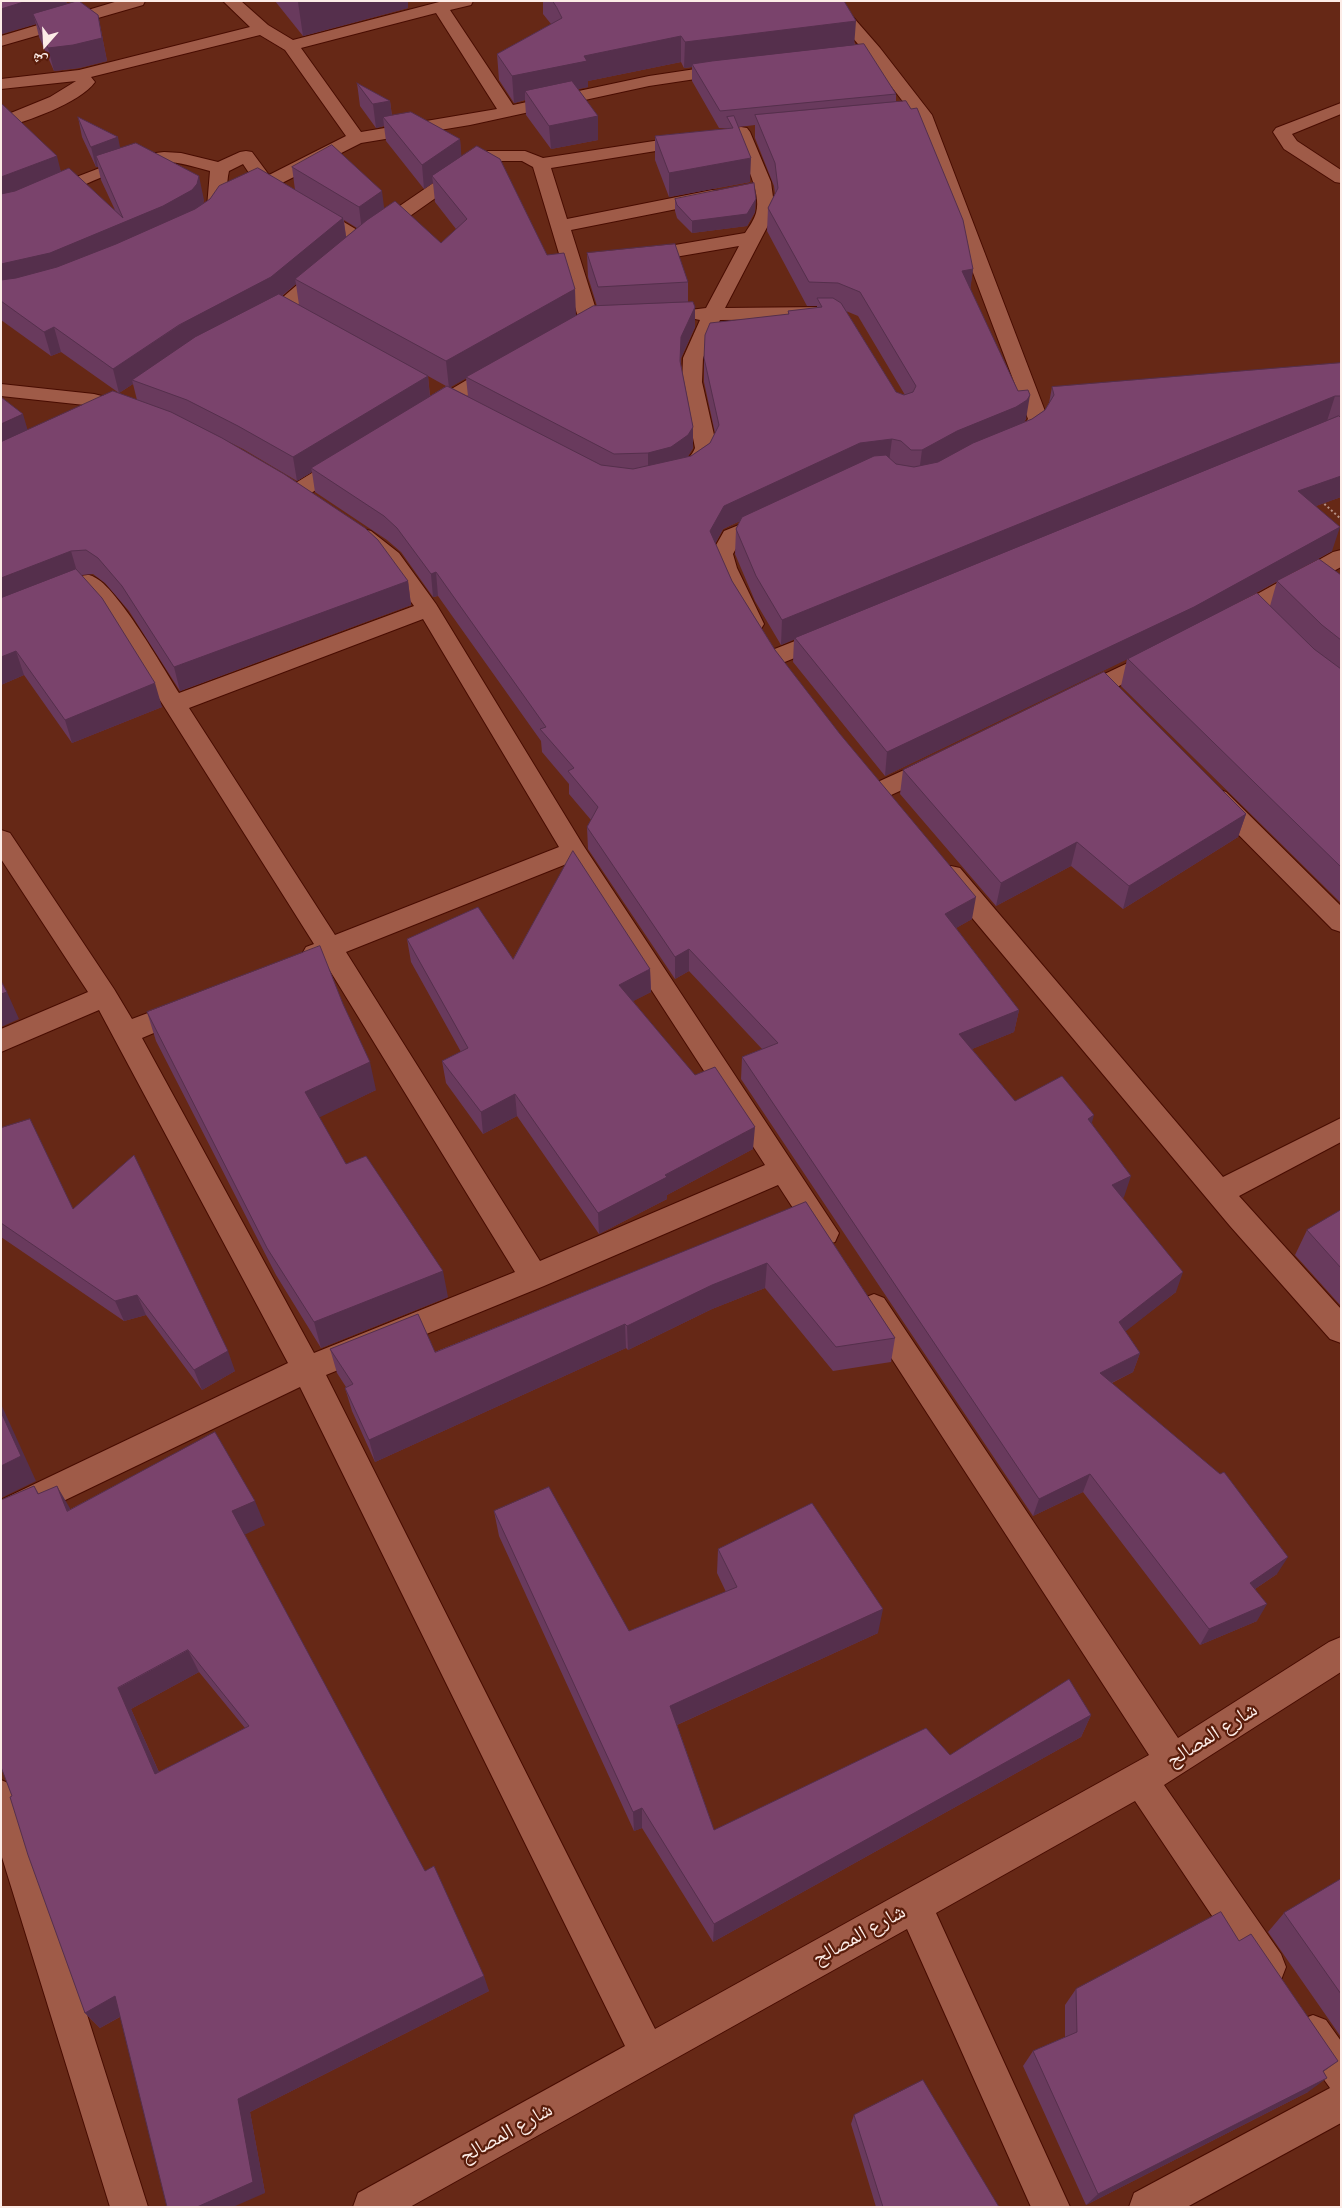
<!DOCTYPE html>
<html>
<head>
<meta charset="utf-8">
<style>
	body { margin:0 }
	#map { position:relative; width:1342px; height:2208px; overflow:hidden; background:#662816; font-family:"Zilla Slab","Noto Naskh Arabic",serif }
	canvas { display:block }
	.frame { position:absolute; inset:0; border:2px solid #fcece7; pointer-events:none }
	.north { position:absolute; left:20px; top:20px; width:50px; height:50px; -webkit-text-stroke:4px #5a1d0b; paint-order:stroke; rotate:199deg; font-size:14px; font-weight:700; line-height:20px; text-align:center; color:#fcece7 }
	.north::after { content:''; display:block; margin:auto; width:18px; height:22px; background:#fcece7; clip-path:polygon(50% 0,100% 100%,50% 72%,0 100%) }
</style>
</head>
<body>
<div id="map">
<canvas width="1342" height="2208"></canvas>
<div class="frame"></div>
<div class="north">ش</div>
</div>
<script>
const c = document.querySelector('canvas').getContext('2d');
c.lineJoin = 'round';
function stroke(path, color, width, dash) { c.strokeStyle = color; c.lineWidth = width; c.lineCap = dash ? 'butt' : 'round'; c.setLineDash(dash || []); c.stroke(path); }
function fillPath(path, color) { c.fillStyle = color; c.fill(path, 'evenodd'); }
function write(font, color, halo, rows, align = 'center') {
  c.font = font + ' "Zilla Slab","Noto Naskh Arabic",serif'; c.lineWidth = 4.5; c.setLineDash([]); c.textBaseline = 'middle'; c.strokeStyle = halo; c.fillStyle = color; for (const [text, x, y, turn = 0] of rows) {
    c.save(); c.translate(x, y); c.rotate((+turn || 0) * Math.PI / 180); c.textAlign = isNaN(turn) ? turn : align; if (halo) c.strokeText(text, 0, 0); c.fillText(text, 0, 0); c.restore();
  }
}
const path = new Path2D(`
	M1321 501 1341 519`);
const lane = new Path2D(`
	M1341 103V114L1292 134 1297 141 1341 170V183L1335 182 1284 149 1273 132 1276 128Z`);
const street = new Path2D(`
	M118 1H145L143 5 1 46V36Z
	M223 1H241L268 25 293 40 443 1H473L471 5 450 10 513 105 649 76 729 64 735 65 738 69 735 73 729 74 649 86 470 125 361 143 280 184 369 237 371 241 369 245 362 247 355 245 259 188 243 164 229 171C226 183 228 196 225 208 223 220 207 228 196 225L194 221 207 207 210 171C195 167 180 162 165 162 110 163 54 205 1 219V206L131 156 164 152 181 153 218 162 240 152 246 151 252 152 269 175 346 136 285 50 260 35 91 77 95 82C80 103 26 122 1 128V117L50 97 76 81 1 89V79L79 70 250 27ZM436 13 497 109 361 132 301 48Z
	M822 1H839L880 48 932 115 1048 419C1040 434 1024 449 1006 445L1003 440C1009 430 1022 429 1028 419L914 116 868 56Z
	M741 127 747 128 750 132 771 182 775 212 725 308 824 307 831 309 834 313 831 317 824 319 720 320 703 358 702 382 717 448 708 465 691 477 683 479 675 477 672 472C680 461 690 461 695 448L682 382 683 358 700 320 690 318 687 314 690 310 706 308 739 246 640 263 633 261 630 257 633 253 640 251 745 233C749 227 754 220 756 213 763 192 740 152 732 132L735 128Z
	M693 135 699 136 702 140 699 144 551 168 567 219 712 190 719 192 721 196 719 200 712 202 571 230 599 319C591 330 570 339 558 336L555 332 558 328 578 317 533 167 522 161H497L454 185 383 235 376 237 369 235 367 231 369 227 442 177 488 151H525L543 158Z
	M326 264 333 266 336 270 333 274C314 290 277 331 251 324L248 320 251 316 276 303 319 266Z
	M499 363 506 365 509 369 506 373 435 415 428 417 421 415 418 411 421 407 492 365Z
	M1 384 94 394 137 405 140 409 137 413 130 415 94 406 1 396Z
	M345 455 352 457 356 462 352 467 305 497 297 499 289 497 286 492 289 487 338 457Z
	M771 512 779 514 782 519 779 524 740 541 733 554 737 568 764 624 761 629 753 632 745 629 742 624 715 568 711 554 724 531Z
	M363 529 371 531 399 553 436 604 583 845 839 1233 835 1242 825 1245 815 1242 778 1185 544 1286 326 1375 655 2029 1149 1755 864 1316 859 1307 864 1298 874 1294 884 1298 1178 1738 1329 1642 1341 1637V1672L1164 1785 1281 1954 1286 1967 1281 1980 1268 1985 1255 1980 1135 1801 936 1913 1070 2207H1031L907 1929 410 2207H353L358 2193 625 2046 300 1387 1 1531V1500L288 1363 99 1010 1 1052V1029L88 992 1 859V830L10 833 114 989 132 1019 185 999 194 1002 198 1009 194 1016 142 1038 314 1353 515 1272 324 961 315 964 306 961 302 954 306 947 314 944 110 621 84 591 1 623V607L79 577C85 575 89 574 94 577 117 587 164 669 179 693L414 606 383 563 355 541 352 536 355 531ZM423 619 559 847 335 935 189 708ZM569 863 765 1165 540 1261 346 952Z
	M1341 550V567L1239 623 1231 626 1223 623 1220 618 1223 613 1333 552Z
	M828 628 836 631 839 636 836 641 775 666 767 664 763 658 767 652Z
	M1157 649 1165 651 1169 657 1165 663 1085 703 1077 705 1069 703 1065 697 1069 691Z
	M935 756 944 759 947 765 944 771 880 800 871 797 868 791 871 785Z
	M1217 789 1226 792 1341 906V932L1332 929 1208 804 1205 798 1208 792Z
	M951 866 960 868 1223 1177 1341 1118V1142L1239 1196 1341 1309V1343L1330 1339 1230 1226 942 882 938 875 942 868Z
	M1 1780 13 1785 18 1797 148 2207H110L1 1854Z
	M1313 2015 1326 2020 1341 2041V2123L1187 2207H1129L1134 2193 1330 2088 1300 2046 1295 2033 1300 2020Z`);
const wall = new Path2D(`
	M1 1H66L67 4 98 15 107 61 79 68 54 71 39 37 36 24 1 34Z
	M275 1H408V8L303 36Z
	M543 1H844L855 45 896 94V102L973 269 970 289 1026 419 1024 422 1032 419 1045 410 1049 403 1052 387 1341 363V497L1316 506 1332 551 1236 604 1270 606 1277 581 1341 575V903L1121 686 1127 659 885 776 793 662 794 639 781 645 755 601 735 554 736 529 740 521 723 529 715 544 732 581 775 650 972 919 956 928 1019 1010 1014 1032 972 1049 1015 1101 1092 1123 1124 1197 1122 1198 1176 1292 1125 1331 1140 1353 1133 1372 1112 1383 1277 1574 1255 1589 1257 1621 1200 1645 1083 1492 1033 1516 741 1079 742 1057 762 1049 689 971 675 979 588 849 587 827 591 820 569 794V784L542 752 541 741 438 596 433 597 401 552 387 540 315 492 312 472 297 481 243 449 227 441 408 581 411 605 180 691 129 611 105 583 93 574 82 575 162 707 72 743 24 675 1 685 28 430 137 400 133 384 119 393 61 352 51 356 1 320V104L61 171 115 210 101 180 98 167H96L82 137 78 117 120 148 204 200 203 204 295 190 292 167 384 208 441 243 456 229 435 202 433 183 424 189 386 141 384 126 376 128 360 106 357 83 390 101 392 116 460 139 461 156 576 316 597 306 588 277 587 253 688 282V302L695 307V327L681 358V365L693 427V448L688 456 686 457 691 456 710 443 715 433 704 382V358L788 314V311L817 308V306H807L767 231 768 208 775 194 774 186 755 138V125L739 127 750 182 669 197 655 160V136L727 129V128H719L692 81V67L684 68 681 62 588 81V87L578 89 598 140 551 149 526 115 525 100 514 103 499 80 497 54 551 24 543 14ZM344 220 357 228 346 237ZM296 284 299 305 282 296ZM846 311 858 316 905 395 896 392ZM428 376 446 386 430 396ZM466 378 468 396 450 387Z
	M675 199 755 212 747 226 692 233 677 218 675 211Z
	M903 770 1246 814 1238 837 1123 909 1071 866 996 906 900 794Z
	M407 939 513 959 650 969 651 992 633 1001 753 1149 667 1195V1199L599 1234 517 1116 483 1134 446 1083 442 1061 461 1052 411 962Z
	M147 1012 376 1090 319 1117 346 1164 448 1297 321 1348 276 1275 156 1041Z
	M1 1128 73 1209 235 1371 202 1390 146 1315 124 1321 1 1237Z
	M806 1202 895 1338 891 1362 833 1371 765 1288 712 1309 628 1350 626 1348 375 1462 352 1411 345 1388 346 1387 337 1373 330 1349 435 1352Z
	M1341 1210V1306L1295 1255 1307 1230Z
	M34 1486 39 1494 70 1509 265 1525 244 1534 489 1991 250 2112 265 2193 120 2017 100 2028 85 2013 12 1796ZM199 1672 245 1728 159 1772 131 1709Z
	M494 1511 629 1631 726 1592 717 1573 718 1549 878 1633 677 1725 714 1830 950 1755 1091 1715 1081 1737 713 1942 642 1828 634 1831 499 1536Z
	M1341 1879V2037L1268 1932 1284 1913Z
	M1076 1989 1308 2092 1086 2205 1023 2066 1033 2051 1065 2037V2005Z
	M854 2115 999 2207H876L851 2124Z`);
const shadedWall = new Path2D(`
	M27 1H66L69 14H33L36 24 2 34 1 31V9Z
	M301 1H408V8L303 36 298 2Z
	M98 15 107 61 79 68 54 71 48 48Z
	M856 21 854 47 692 64V67L684 68 685 42Z
	M681 36V62L588 81V87L531 99 525 91V100L514 103 512 76 584 56Z
	M390 101 393 125 383 117 384 126 376 128 373 104Z
	M598 116V140L551 149 549 126Z
	M118 137 122 157 96 156 98 167H96L91 147Z
	M460 139 462 163 432 176 433 183 424 189 422 165Z
	M57 156 63 180 1 204V177Z
	M751 158 750 182 669 197V173Z
	M199 176 204 200 202 208 168 230 1 290V264L163 206Z
	M382 191 385 215 362 231 359 207Z
	M756 199 755 212 747 226 692 233V221Z
	M343 218 347 242 295 279 296 284 275 301 132 380 133 384 119 393 113 369Z
	M973 269 970 292 962 271Z
	M575 289 576 316 449 388 446 361Z
	M695 307V327L681 358 680 382 681 337Z
	M54 327 61 352 51 356 44 332Z
	M428 376 430 399 311 468 312 472 297 481 293 457Z
	M1030 395 1026 419 1023 424 919 473 922 450 957 431Z
	M1335 396 1327 421 781 645 782 620Z
	M23 414 30 438 1 452V424Z
	M693 427V448L688 456 671 468 648 473V453Z
	M892 439 889 462 858 466 723 529 709 555 710 531 724 506 860 443Z
	M1341 476V497L1291 515 1298 491Z
	M1340 527 1332 551 1188 630 885 776 887 752Z
	M71 551 78 575 1 605V578Z
	M436 572 438 596 433 597 431 574Z
	M408 581 411 605 180 691 174 667Z
	M16 651 24 675 1 685V657Z
	M155 683 162 707 72 743 65 720Z
	M1246 814 1238 837 1123 909 1129 886Z
	M1077 842 1071 866 996 906 1001 883Z
	M976 897 972 919 942 936 945 914Z
	M689 949V971L675 979V957Z
	M650 969 651 992 620 1008 619 985Z
	M7 992 19 1019 1 1027V994Z
	M1019 1010 1014 1032 955 1056 959 1034Z
	M370 1062 376 1090 312 1121 305 1092Z
	M515 1094 517 1116 483 1134 481 1112Z
	M1094 1115 1088 1137V1119Z
	M755 1127 753 1149 667 1195V1199L599 1234 598 1213 665 1175Z
	M1131 1176 1124 1197 1105 1206 1112 1185Z
	M767 1263 765 1288 712 1309 628 1350 627 1326 712 1285Z
	M443 1271 448 1297 321 1348 314 1322Z
	M1183 1272 1176 1292 1112 1342 1119 1322Z
	M137 1295 146 1315 124 1321 115 1301Z
	M625 1324 626 1348 375 1462 369 1440Z
	M228 1351 235 1371 202 1390 194 1370Z
	M1140 1353 1133 1372 1093 1392 1100 1373Z
	M1 1404 36 1481 1 1498Z
	M1090 1474 1083 1492 1033 1516 1039 1499Z
	M57 1486 71 1510 67 1511Z
	M255 1501 265 1525 242 1536 232 1511Z
	M1288 1557 1277 1574 1240 1599 1250 1583Z
	M1267 1604 1257 1621 1200 1645 1209 1629Z
	M883 1609 878 1633 670 1728V1706Z
	M188 1650 199 1672 131 1709 168 1793 155 1774 118 1688Z
	M1091 1715 1081 1737 713 1942 714 1924Z
	M642 1808V1828L634 1831 633 1812Z
	M484 1976 489 1991 250 2112 265 2193 233 2207H197L238 2099Z
	M115 1996 130 2011 100 2028 85 2013Z
	M1338 2061 1319 2075 1323 2071Z
	M1327 2078 1308 2092 1086 2205 1098 2194Z`);
const building = new Path2D(`
	M1 1H27L1 9Z
	M77 1H79L98 15 102 38 73 45 48 48 33 14Z
	M553 1H844L856 21 685 42 681 36 584 56 587 61 512 76 497 54 562 18 557 8Z
	M864 44 896 94 720 111 692 64 712 61Z
	M572 81 598 116 549 126 525 91Z
	M357 83 390 101 373 104Z
	M906 101 911 109 917 108 963 220 973 269 962 271 1018 391 1028 390 1030 395 1027 400 1016 407 957 431 922 450H911L901 441 892 439 860 443 724 506 710 531 732 581 775 650 840 734 976 897 945 914 1019 1010 959 1034 1015 1101 1062 1076 1094 1115 1088 1119 1131 1176 1112 1185 1183 1272 1119 1322 1140 1353 1100 1373 1220 1474 1224 1472 1288 1557 1250 1583 1267 1604 1209 1629 1090 1474 1039 1499 742 1057 778 1043 689 949 675 957 587 827 598 807 568 771 574 768 540 729 546 727 436 572 431 574 397 528 384 516 311 468 447 386 601 465 633 469 691 456 710 443 719 425 704 358 705 335 710 323 789 314 788 311 822 307 817 298H833L841 303 896 392 904 395 913 392 916 386 860 292 838 283 809 282 768 208 778 188 775 163 755 115Z
	M1 104H2L57 156 1 177Z
	M411 112 460 139 422 165 383 117Z
	M734 116 751 158 669 173 655 136 733 128 727 117Z
	M78 117 118 137 91 147Z
	M136 143 199 176 197 184 192 190 163 206 50 253 1 264V194L15 191 69 168 123 218 96 156Z
	M332 145 382 191 359 207 292 167Z
	M477 146 500 159 547 255 564 253 575 289 446 361 295 279 367 220 395 201 441 243 467 219 432 176Z
	M258 168 343 218 271 277 179 325 113 369 54 327 44 332 1 301V280L16 278 57 267 116 244 195 209 210 199 219 186Z
	M754 183 756 199 747 214 692 221 677 205 675 199Z
	M675 244 688 282 598 287 587 253Z
	M279 294 428 376 293 457 238 426 187 400 132 380 195 337Z
	M693 302 695 307 681 337 680 361 693 427 688 435 671 447 648 453 614 454 466 377 593 306Z
	M1341 363V396H1335L782 620 756 576 736 529 742 517 874 456 886 455 896 464 914 467 938 462 973 443 1032 419 1045 410 1054 395 1052 387Z
	M113 391 171 412 222 438 284 474 365 528 378 540 408 581 174 667 122 586 98 558 86 550 71 551 1 578V442Z
	M1 397 23 414 1 424Z
	M1339 416 1341 418V476L1298 491 1340 527 1194 607 887 752 795 638Z
	M1319 559 1341 575V640L1322 625 1277 581Z
	M76 569 102 598 155 683 65 720 16 651 1 657V598Z
	M1257 593 1314 649 1341 669V867L1128 659Z
	M1104 672 1246 814 1129 886 1077 842 1001 883 903 770Z
	M573 851 650 969 619 985 695 1075 715 1067 755 1127 665 1175 667 1177 598 1213 515 1094 481 1112 442 1061 468 1048 407 939 478 907 513 959Z
	M320 946 343 1004 370 1062 305 1092 346 1164 366 1156 443 1271 314 1322 267 1248 147 1012Z
	M1 981 7 992 1 994Z
	M30 1119 73 1209 134 1155 228 1351 194 1370 137 1295 115 1301 1 1223V1128Z
	M806 1202 895 1338 836 1347 767 1263 712 1285 627 1326 625 1324 369 1440 345 1388 353 1384 330 1349 418 1314 435 1352Z
	M1341 1210V1268L1307 1230Z
	M1 1412 21 1456 1 1466Z
	M215 1432 255 1501 232 1511 425 1871 434 1866 484 1976 238 2099 253 2182 197 2207H167L115 1996 85 2013 28 1855 10 1797 12 1796 1 1767V1500L34 1486 38 1494 57 1486 67 1511ZM188 1650 249 1726 155 1774 118 1688Z
	M549 1487 629 1631 737 1587 718 1549 812 1503 883 1609 670 1706 714 1830 926 1728 950 1755 1069 1679 1091 1715 714 1924 642 1808 633 1812 494 1511Z
	M1341 1879V1994L1284 1913Z
	M1221 1912 1239 1941 1251 1934 1338 2061 1323 2071 1327 2078 1098 2194 1033 2051 1077 2032 1076 1989Z
	M923 2080 999 2207H883L854 2115Z`);
const nearStreetnames = [
	["شارع المصالح",1212,1735,-32],
	["شارع المصالح",859,1935,-29],
	["شارع المصالح",506,2133,-29]
];
stroke(lane, '#480c00', 2);
stroke(street, '#480c00', 2);
stroke(path, '#b89389', 2, [2, 2.5]);
fillPath(lane, '#9f5b48');
fillPath(street, '#9f5b48');
fillPath(wall, '#693a5d');
fillPath(shadedWall, '#552f4c');
fillPath(building, '#7a436c');
stroke(building, '#552f4c', 1);
write('21px', '#fcece7', '#5a1d0b', nearStreetnames);
</script>
</body>
</html>
